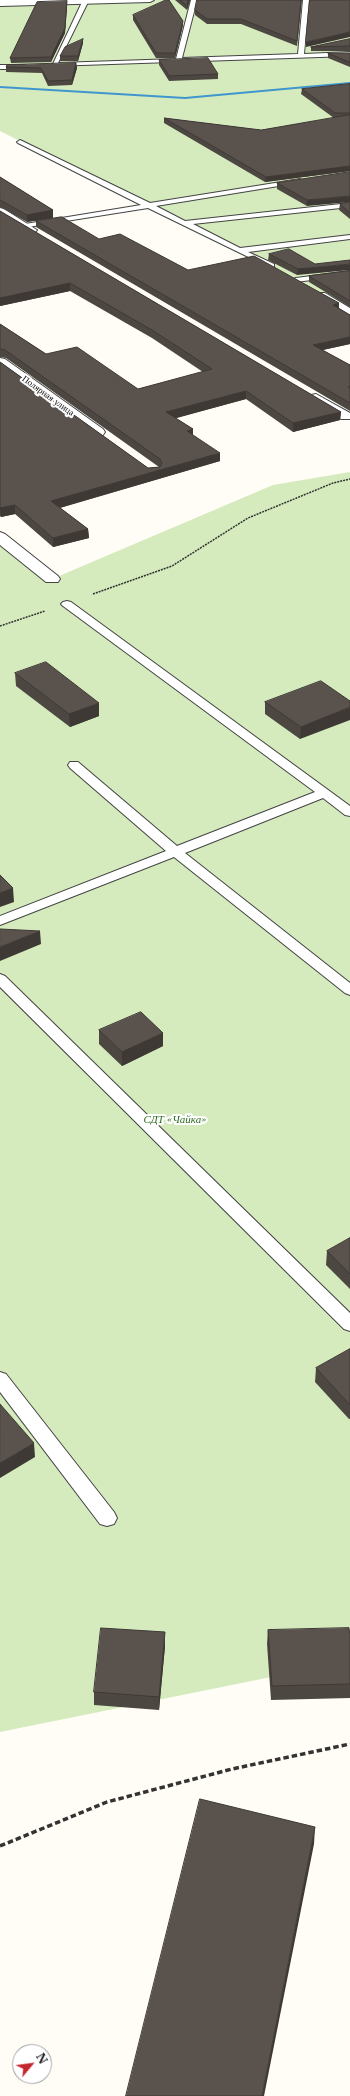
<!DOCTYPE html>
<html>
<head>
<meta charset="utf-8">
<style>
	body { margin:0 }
	#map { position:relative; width:350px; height:2096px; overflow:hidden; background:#fffdf5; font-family:"Libre Baskerville",serif }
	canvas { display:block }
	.north { position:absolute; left:12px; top:2044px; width:40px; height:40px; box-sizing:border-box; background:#fff; border:1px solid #a0a0a0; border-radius:50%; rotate:61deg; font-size:11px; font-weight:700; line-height:16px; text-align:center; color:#111 }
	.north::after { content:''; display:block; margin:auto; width:14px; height:18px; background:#c4262e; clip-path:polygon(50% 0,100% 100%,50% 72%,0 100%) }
</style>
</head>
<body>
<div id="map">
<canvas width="350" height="2096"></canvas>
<div class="north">N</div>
</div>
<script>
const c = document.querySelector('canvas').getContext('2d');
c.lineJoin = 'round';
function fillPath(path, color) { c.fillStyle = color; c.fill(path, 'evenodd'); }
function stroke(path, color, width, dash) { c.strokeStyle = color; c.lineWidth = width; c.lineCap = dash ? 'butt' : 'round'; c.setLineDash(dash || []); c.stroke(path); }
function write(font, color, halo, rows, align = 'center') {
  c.font = font + ' "Libre Baskerville",serif'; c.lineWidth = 4; c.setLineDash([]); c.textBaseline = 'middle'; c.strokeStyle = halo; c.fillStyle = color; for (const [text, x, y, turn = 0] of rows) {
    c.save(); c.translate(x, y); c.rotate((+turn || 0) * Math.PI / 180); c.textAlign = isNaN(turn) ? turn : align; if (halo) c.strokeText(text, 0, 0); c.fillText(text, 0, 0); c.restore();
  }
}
const green = new Path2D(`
	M0 0H350V312L296 280 0 131Z
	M350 472V1661L0 1732V537L52 579 273 485Z`);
const stream = new Path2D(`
	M350 82V84L185 99 0 88V86L185 97Z`);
const pathFar1 = new Path2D(`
	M93 594 172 566 248 518 333 483 350 479
	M0 626 45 611`);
const path = new Path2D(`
	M0 1846 107 1802 232 1769 350 1744`);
const service = new Path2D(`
	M83 0H89L58 63 176 59 191 0H197L182 58 298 54 303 0H309L304 54 350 52V56L52 66Z
	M0 65H25L28 67 25 69H0Z
	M20 140 150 203 300 179 301 181 297 183 156 206 185 221 350 203V207L193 224 240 248 350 235V239L248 252 274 264V268H271L148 208 22 228V224H25L141 205 18 143 17 142Z
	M350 271V275L296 282 292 280 296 278Z
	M319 293H325L350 308V315L319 297Z
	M67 601 71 602 350 806V816L345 815 323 798 185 853 350 983V995L345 993 174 857 0 925V916L166 851 70 768 68 765 70 762H78L177 846 315 792 63 606 61 604 63 602Z
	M0 974 5 976 350 1313V1331L344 1329 0 987Z
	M0 1372 6 1374 114 1512 117 1518 114 1524 107 1526 100 1524 0 1392Z`);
const minor = new Path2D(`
	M0 0H154L150 2 0 6Z
	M0 208 4 209 37 230 35 232H27L0 216Z
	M0 358 5 359 103 429 105 432 103 435H93L0 368Z
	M316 394 350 413V419H341L311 401 309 398 311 395Z
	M0 532 5 534 58 576 60 579 58 582H46L0 545Z`);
const wall = new Path2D(`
	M175 0H190L187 10Z
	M302 0 297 46 241 24H207L195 15V10Z
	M67 6 65 33 51 62 11 63 10 58Z
	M133 15 183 25 175 58H156L133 20Z
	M83 39V43L78 61H60V56Z
	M350 39V51H311V47Z
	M328 53H350V67L328 58Z
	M159 60 218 74V79L169 81 159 65Z
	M76 63 77 68 72 85 48 86 42 73 6 72V67Z
	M350 84V171L265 182 164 123V118L261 130 334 118 301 94 302 89Z
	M350 172 307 206 277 189V183Z
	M0 177 53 210V218L27 222 0 207Z
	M350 202V219L339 210 340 204Z
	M0 211 341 412 340 420 293 432 246 399 175 418 193 429V435L220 461 60 508 88 529 89 538 53 547 15 514 1 517 0 516V362L148 468 159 467 6 358 0 357V324L46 354 138 389 203 372 152 338 70 291 0 306Z
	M36 221 99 239 188 270 339 303V308L350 315V344L323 350 350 365V411L36 227Z
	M269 254 315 264 297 275 268 260Z
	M350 271V307L309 282V276Z
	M15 673 99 716 70 727 16 686Z
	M350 701 300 739 265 714V702Z
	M99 1030 163 1033V1046L122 1066 99 1044Z
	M350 1238V1289L326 1265 327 1251Z
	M350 1349V1419H349L315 1382 316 1368Z
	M268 1630 350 1636V1698L271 1700 267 1644Z
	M165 1646 159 1710 94 1705V1692Z`);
const shadedWall = new Path2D(`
	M188 0H190L187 10V5Z
	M67 1 65 33 51 62V57Z
	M183 21V25L175 58V53Z
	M350 32V37L306 47V42Z
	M83 39V43L78 61V56Z
	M76 63 77 68 72 85V80Z
	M350 166V171L265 182 266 177Z
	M350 196V202L307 206V200Z
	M53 210V218L27 222V215Z
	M350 264V270L297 275 298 269Z
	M70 283V291L0 306V298Z
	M339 303V310L333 305Z
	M350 337V344L313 352V345Z
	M246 391V399L166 421V412Z
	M341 412 340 420 293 432V423Z
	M193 429V438L187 431Z
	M220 453V461L52 510 51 501Z
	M15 505V514L1 517 0 508Z
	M88 529 89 538 53 547V538Z
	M99 703V716L70 727 69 714Z
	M350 707V720L300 739 301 727Z
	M13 888 14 902 0 907V893Z
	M40 931 41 944 0 961V947Z
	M163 1033V1046L122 1066V1052Z
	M34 1443 35 1457 0 1478V1463Z
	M165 1632V1646L159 1710V1697Z
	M315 1827 314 1844 264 2096H262Z`);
const building = new Path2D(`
	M166 0H169L183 21 175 53H156L133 15Z
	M180 0H188L187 5Z
	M197 0H301L297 41 241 19H207L195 10Z
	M310 0H350V32L306 42Z
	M67 1 65 28 51 57 10 58 37 2Z
	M83 39 78 56H60L65 47Z
	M350 39V46L311 47Z
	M328 53H350V62Z
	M208 58 218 74 169 76 159 60Z
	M76 63 72 80 48 81 41 68 6 67 7 65Z
	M350 84V113H335L302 89Z
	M350 115V166L266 177 164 118 261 130Z
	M350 172V196L307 200 277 183Z
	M0 177 53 210 27 215 0 200Z
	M350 202V213L340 204Z
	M0 211 341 412 293 423 246 391 166 412 193 429 187 431 220 453 51 501 88 529 53 538 15 505 0 508V362L148 468 160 467 162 463 160 459 5 350 0 349V324L46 354 77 347 138 389 212 369 152 330 70 283 0 298Z
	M62 217 99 239 120 234 188 270 254 256 339 303 333 305 350 315V337L313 345 350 365V386L348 387 350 388V403L36 221Z
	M289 249 315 264 350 260V264L298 269 269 254Z
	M350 271V301L309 276Z
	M46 662 99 703 69 714 15 673Z
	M321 681 350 701V707L301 727 265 702Z
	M0 875 13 888 0 893Z
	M0 929 40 931 0 947Z
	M141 1012 163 1033 122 1052 99 1030Z
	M350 1238V1274L327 1251Z
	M350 1349V1405L316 1368Z
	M0 1404 34 1443 0 1463Z
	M101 1628 165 1632 159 1697 94 1692Z
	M349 1628 350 1636V1684L272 1686 268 1630Z
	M200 1799 315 1827 262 2096H126Z`);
const farStreetnames = [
	["Полярная улица",48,396,36]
];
const parkNames = [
	["СДТ «Чайка»",175,1120]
];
fillPath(green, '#d5ebbd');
fillPath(stream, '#3f96cf');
stroke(service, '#444', 2);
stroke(minor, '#444', 2);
stroke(pathFar1, '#333', 1.5, [2, 1]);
stroke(path, '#333', 3.5, [5.5, 3]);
fillPath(service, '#fff');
fillPath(minor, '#fff');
fillPath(wall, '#4d4742');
fillPath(shadedWall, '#3f3936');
fillPath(building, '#5a524d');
stroke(building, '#3f3936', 1);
write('9px', '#111', '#fff', farStreetnames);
write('italic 11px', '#2f6b1f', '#fff', parkNames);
</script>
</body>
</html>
